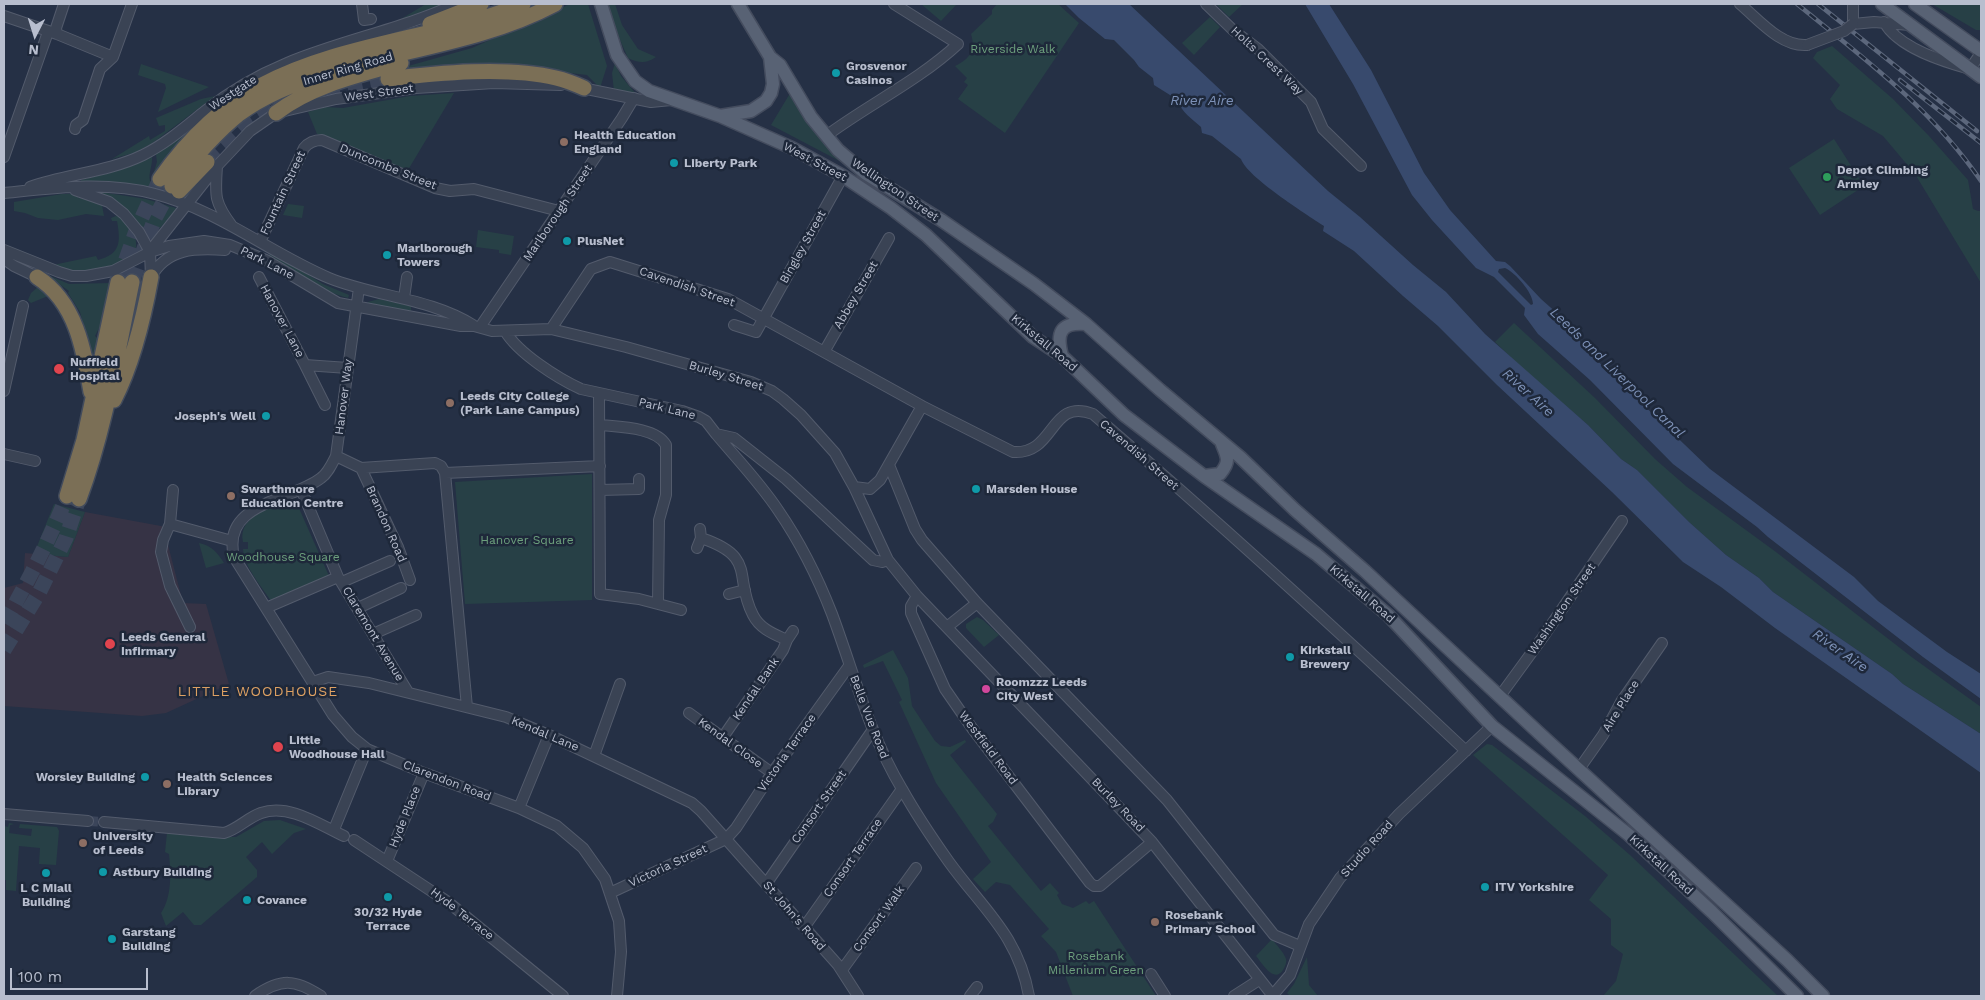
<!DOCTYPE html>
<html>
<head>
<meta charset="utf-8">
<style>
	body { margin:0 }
	#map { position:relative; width:1985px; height:1000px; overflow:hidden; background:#253045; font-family:"Work Sans",sans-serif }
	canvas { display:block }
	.frame { position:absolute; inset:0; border:5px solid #b8bece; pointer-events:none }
	.north { position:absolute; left:10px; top:10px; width:50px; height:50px; -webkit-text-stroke:4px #1e283a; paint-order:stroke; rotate:185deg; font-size:14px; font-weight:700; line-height:20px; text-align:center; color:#b8bece }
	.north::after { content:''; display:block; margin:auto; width:18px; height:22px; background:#b8bece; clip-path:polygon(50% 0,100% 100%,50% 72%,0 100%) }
	.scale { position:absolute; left:10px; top:968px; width:138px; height:22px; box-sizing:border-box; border:2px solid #b8bece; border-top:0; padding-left:6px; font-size:15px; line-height:18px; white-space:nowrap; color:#b8bece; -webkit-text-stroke:4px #1e283a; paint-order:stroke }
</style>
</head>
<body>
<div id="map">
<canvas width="1985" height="1000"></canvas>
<div class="frame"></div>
<div class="north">N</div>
<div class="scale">100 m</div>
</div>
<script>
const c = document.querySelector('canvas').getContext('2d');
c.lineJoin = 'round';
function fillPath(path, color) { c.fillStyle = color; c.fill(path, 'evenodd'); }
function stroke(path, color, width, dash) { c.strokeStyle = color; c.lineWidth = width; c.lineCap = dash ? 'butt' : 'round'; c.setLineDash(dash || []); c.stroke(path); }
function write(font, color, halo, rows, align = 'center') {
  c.font = font + ' "Work Sans",sans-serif'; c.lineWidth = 5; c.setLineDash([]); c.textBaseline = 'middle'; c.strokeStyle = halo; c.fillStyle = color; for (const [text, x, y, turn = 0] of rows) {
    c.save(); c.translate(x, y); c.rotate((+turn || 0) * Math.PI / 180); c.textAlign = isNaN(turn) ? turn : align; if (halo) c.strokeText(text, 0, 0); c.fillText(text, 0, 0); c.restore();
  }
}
const medical = new Path2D(`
	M85 512 161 526 173 531 167 541 183 603 206 604 229 684 166 713 142 716 4 706V588L23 583 25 553 68 557Z`);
const green = new Path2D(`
	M426 4H444L401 19Z
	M570 4H588L607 66 600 88 587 75 527 68 387 72 472 48Z
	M607 4H615L622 25 638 49 656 57C646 64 639 63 628 58L616 31Z
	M921 4H957L941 21Z
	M997 4H1058L1079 23 1005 133 958 99 968 85 964 82 967 78 955 66C970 59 976 50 971 34L992 14V10Z
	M1216 4H1243L1229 17Z
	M1932 4H1981V30H1976Z
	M1210 17 1220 27 1194 55 1182 43Z
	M1832 46 1893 99 1929 136 1968 180 1973 209 1978 211H1981V283L1915 174 1883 136 1837 109 1830 99 1840 85 1813 58 1817 52Z
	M615 63 621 76 636 94 614 91 612 73Z
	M141 64 209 87 158 112 166 88 165 84 138 75Z
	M792 90 851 167 771 125Z
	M454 93 408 170 317 134 308 112 325 107 343 108 410 96Z
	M215 96 154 142 137 152 112 159 149 136 150 140 165 131V125L159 126 156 118 201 99Z
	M194 128 159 167 152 178 157 162 156 154Z
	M1834 139 1864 186 1820 215 1789 168Z
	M152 156C153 165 148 173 150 181L168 193 101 181 81 182V180L114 171Z
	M101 192 146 199 176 208 177 209 149 240 101 194Z
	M62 194H79L78 198 93 199 102 205 104 216 86 214 58 220 38 218 25 213 14 211V202Z
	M288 204 304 206 302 218 283 215Z
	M116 216C129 219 138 236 136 249 124 268 92 272 72 271 65 270 59 267 53 265L96 256 98 260C120 254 121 243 117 221H112L111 218Z
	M478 230 514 236 511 255 499 253V250L476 247Z
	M271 252 323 284 349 295 348 298C320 291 294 270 269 255Z
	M43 273 69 284 111 283 102 322 95 336 98 339 93 355H91L80 312 68 293 69 291Z
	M39 286 50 298 48 296 31 303 28 300 31 293Z
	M379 299 411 306V311L367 305 368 302Z
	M1514 323 1595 398 1655 459 1687 487 1776 552 1913 658 1981 707V734L1903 684 1892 674 1773 592 1759 578 1726 555 1689 522 1637 470 1621 459 1588 425 1523 369 1495 342Z
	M592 474V600L465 604 455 482Z
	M294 497 329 576 271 601C262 587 244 567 243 549H248V542H243C237 515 275 506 294 497Z
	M54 504 85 512 68 557 34 554Z
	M199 543C212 546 217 552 224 563L206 568Z
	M977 617 983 620 999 635 984 647 966 628V624Z
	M893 650 908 678 912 706 935 741 941 746 950 747 965 740 966 742 950 755 997 814 993 822 988 826 1041 891 1050 883 1059 893 1057 895 1062 904 1073 908 1086 901 1089 904 1094 901 1156 996H1073L1056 952 1041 936 1049 929 1010 885 996 882 985 892 973 879 991 862 936 783 899 702 902 700 883 661 864 668 863 665Z
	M1487 744 1492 745 1585 816 1630 855 1778 996H1603L1616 981 1623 954 1611 945V919L1589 900 1608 875 1473 755Z
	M280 820 306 829 294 833 272 854 262 842 246 857 257 870V877L201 925H194L183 912 166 926 161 913C172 897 171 873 169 854L165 852 167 833 212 837H236L264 821Z
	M9 823 14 824 10 825 9 833 31 836 32 829 19 828 20 824 57 827 59 831 56 865 39 864 40 848 19 846 16 891 6 890V880H4V826L8 827Z
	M1272 939C1276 945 1284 952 1286 959 1287 962 1285 967 1283 970 1274 984 1262 963 1256 956Z
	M1307 957 1309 985 1318 996H1290L1287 993 1294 984Z`);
const water = new Path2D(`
	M1065 4H1129L1328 191 1360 217 1413 265 1446 292 1485 334 1588 425 1621 459 1637 470 1689 522 1726 555 1759 578 1773 592 1892 674 1903 684 1981 734V773L1775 628 1721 587 1683 562 1612 492 1497 385 1438 326 1403 296 1354 251 1323 231 1324 226C1306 214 1247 177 1241 159L1212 136 1202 133 1201 127C1192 119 1181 112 1178 100L1154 85 1153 78 1139 67 1134 60 1114 40 1105 39 1079 18Z
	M1305 4H1329L1371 70 1424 173 1450 210 1496 261 1505 262 1510 266 1541 299 1577 331 1581 345 1710 469 1854 577 1878 601 1947 652 1981 674V699L1923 657 1768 537 1757 527 1673 464 1590 380 1538 334 1524 315 1525 308 1494 277 1476 268 1432 220 1412 195 1353 84ZM1505 268C1516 273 1533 293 1533 304L1531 305 1498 272 1499 269Z`);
const minorTunnel = new Path2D(`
	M88 821 104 822`);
const highwayTunnel = new Path2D(`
	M325 92 388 79
	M207 162 248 125 275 109
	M118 282 137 228 160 179
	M132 282 155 218 172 186
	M4 623C28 582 49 540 67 496
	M4 650 39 593 66 538 79 499`);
const minor = new Path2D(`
	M362 4 364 20 371 19
	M1206 4 1233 30 1258 49 1311 102 1323 129 1361 166
	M1740 4C1759 20 1781 47 1807 45
	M1853 4V24L1874 22 1910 25
	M4 16 57 34 113 57
	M1884 22C1898 48 1944 62 1970 69L1981 53
	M57 34 56 28 64 4
	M577 87 651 102 671 100
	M75 129 76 125 83 120 100 69 113 57 132 4
	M826 136C869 104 918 81 958 44L894 4
	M4 157 48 32
	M217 166C215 196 214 202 232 226
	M30 187C67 174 108 172 143 155 167 143 185 127 205 111 230 91 258 75 287 63 342 40 402 29 456 4
	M75 190 109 202 124 214 139 232 150 252 151 277
	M4 193C54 188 106 181 155 194 218 210 270 253 329 278 376 297 430 298 473 325
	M260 242 304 148C309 142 314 140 322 140L435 188 450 191 474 189 559 211
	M4 250 59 272 72 276H86L113 271 150 252 169 246 204 241 230 245 266 260 338 303 461 326H474L492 331 551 329 626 347 751 382 772 391 783 399 801 415 835 453 854 487 888 560 917 596 1152 842 1273 996
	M150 251 217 166 250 131 276 113 336 99 416 88 494 83 561 85
	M4 259 14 266 37 277
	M151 277C167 248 195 248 225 250
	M259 277 305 365 348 368
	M359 288 336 456C332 464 328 473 321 478 290 502 221 502 234 557L333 715 352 737 367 749 424 773 519 808 557 826 583 848 605 879 619 921 621 952 617 996
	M404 298 407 277
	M734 325 756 332 843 176
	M480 327 622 118 634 98
	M551 329 591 269 610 262 728 299 922 406 1013 452C1056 455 1049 397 1093 414 1220 523 1344 636 1466 751
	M505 331C518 353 557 378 581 389L682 411 699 417 706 421 716 434 734 438 786 479 873 560 882 562 888 560
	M824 352 889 238
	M305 365 325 405
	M4 391 23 306
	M599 394 600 594 639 599 681 610
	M600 425C618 427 656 427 666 445V495L659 520 658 604
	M716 434C737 459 760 483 778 510 800 542 818 578 832 614 854 673 869 734 902 789 916 814 932 838 949 862 983 909 1018 935 1029 996
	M4 454 35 461
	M336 456 361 468 435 463 441 466 445 473 467 707
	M889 465 915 529 922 540 977 603 1167 800 1274 935 1300 946
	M361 468 398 547 410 580
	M445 473 600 466
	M854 487 870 489 880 480 922 406
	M173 490 170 524 163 540 161 552 170 586 190 627
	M600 490 639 489V479
	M170 524 232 541
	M701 538C758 557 733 577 753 615 760 629 774 634 787 640L783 650 723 737
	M697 548 701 538 700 529
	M338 577 408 692
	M342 582 390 561
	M729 594 745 590
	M917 596 911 606V613L945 689 972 728 1090 883 1094 886H1100L1152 842
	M266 608 338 577 301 489
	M358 608 401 588
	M947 627 977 603
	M373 634 416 615
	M787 640 793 631
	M313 682 328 677 369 683 506 717 549 735 692 803 701 811 838 965 858 996
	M1500 696 1543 637 1622 521
	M689 713 772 773
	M594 756 620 684
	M1579 769 1603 735 1621 702 1662 643
	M519 808 549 735
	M4 814 88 821
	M104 822 224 833C238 829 247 818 261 813 289 803 320 825 344 836
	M333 829 335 827 367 749
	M354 840 448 902 563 996
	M387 861 424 773
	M766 884 872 731
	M610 893 726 839 736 828 772 773 849 666
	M805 926 902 789
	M842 970 916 868
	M1151 974 1165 996
	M255 996C281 978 295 979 321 996
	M970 996 977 987
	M1234 996 1259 980
	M1272 996 1290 975 1309 924 1340 878 1399 814 1492 726`);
const major = new Path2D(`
	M601 4 617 55 635 81 649 91 720 116 751 111 766 101 771 93 773 84 770 57 738 4
	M1882 4 1981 77
	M1915 4 1981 51
	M770 57 780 65 811 117 838 150 866 174 941 220 1034 284 1086 324 1160 390 1240 457 1295 510 1365 571 1539 733 1787 960 1823 996
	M720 116 792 148 843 176 891 208 926 235 1033 337 1062 356 1124 415 1204 476 1316 554 1388 615 1492 726 1629 835 1712 912 1797 996
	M1062 356C1056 333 1060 322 1086 324
	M1204 476 1220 474C1230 462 1228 458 1222 444`);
const highway = new Path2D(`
	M430 24 481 4
	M388 79C437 73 507 66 556 78 565 80 575 84 584 88
	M276 113C311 86 358 75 401 63
	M160 179C187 141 220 107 262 85 340 43 440 38 523 4
	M172 186C192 160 213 135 239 114 267 93 303 80 336 70 408 49 487 40 555 4
	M179 191 207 162
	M37 277C76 302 84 350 91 392
	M114 400C132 365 144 316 151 277
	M67 496 84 440 118 282
	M79 499C105 429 117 354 132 282`);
const rail = new Path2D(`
	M1797 4C1865 59 1931 108 1981 181
	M1818 4 1977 131
	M1900 80 1981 143`);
const minorBridge = new Path2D(`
	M1807 45 1844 31 1853 24`);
const markers = [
	[836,73,5,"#0f9aa8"],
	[564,142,5,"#8d6e63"],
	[674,163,5,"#0f9aa8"],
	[1827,177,5,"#2e9e5b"],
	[567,241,5,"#0f9aa8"],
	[387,255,5,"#0f9aa8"],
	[59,369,6,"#e0444e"],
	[450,403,5,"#8d6e63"],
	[266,416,5,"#0f9aa8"],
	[976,489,5,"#0f9aa8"],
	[231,496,5,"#8d6e63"],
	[110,644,6,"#e0444e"],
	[1290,657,5,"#0f9aa8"],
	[986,689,5,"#d1479c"],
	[278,747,6,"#e0444e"],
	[145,777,5,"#0f9aa8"],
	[167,784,5,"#8d6e63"],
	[83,843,5,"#8d6e63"],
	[103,872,5,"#0f9aa8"],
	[46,873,5,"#0f9aa8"],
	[1485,887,5,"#0f9aa8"],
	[388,897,5,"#0f9aa8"],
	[247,900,5,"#0f9aa8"],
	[1155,922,5,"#8d6e63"],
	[112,939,5,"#0f9aa8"]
];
const parkNames = [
	["Riverside Walk",1013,49],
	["Hanover Square",527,540],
	["Woodhouse Square",283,557],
	["Rosebank",1096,956],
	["Millenium Green",1096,970]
];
const streetNames = [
	["Holts Crest Way",1267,61,43],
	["Inner Ring Road",348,69,-16],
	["Westgate",233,93,-33],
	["West Street",379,93,-8],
	["West Street",815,162,28],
	["Duncombe Street",388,167,22],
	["Wellington Street",895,190,34],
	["Fountain Street",283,193,-65],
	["Marlborough Street",558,213,-56],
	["Bingley Street",803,247,-61],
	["Park Lane",267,263,27],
	["Cavendish Street",687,287,19],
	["Abbey Street",856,295,-60],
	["Hanover Lane",282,321,62],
	["Kirkstall Road",1044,343,40],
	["Burley Street",726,376,17],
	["Hanover Way",344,397,-83],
	["Park Lane",667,409,14],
	["Cavendish Street",1139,455,41],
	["Brandon Road",386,524,66],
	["Kirkstall Road",1362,594,41],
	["Washington Street",1562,609,-55],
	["Claremont Avenue",373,634,59],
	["Kendal Bank",756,689,-56],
	["Aire Place",1621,706,-58],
	["Belle Vue Road",869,717,69],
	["Kendal Lane",545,734,23],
	["Kendal Close",730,743,36],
	["Westfield Road",988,748,53],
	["Victoria Terrace",787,753,-55],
	["Clarendon Road",447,781,21],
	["Burley Road",1118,805,46],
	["Consort Street",819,807,-55],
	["Hyde Place",405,817,-68],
	["Studio Road",1367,849,-48],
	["Consort Terrace",853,858,-55],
	["Kirkstall Road",1661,865,43],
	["Victoria Street",668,866,-25],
	["Hyde Terrace",462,914,38],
	["St John's Road",794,916,49],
	["Consort Walk",879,919,-54]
];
const poiNames = [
	["Grosvenor",846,66],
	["Casinos",846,80],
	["Health Education",574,135],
	["England",574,149],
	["Liberty Park",684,163],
	["Depot Climbing",1837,170],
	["Armley",1837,184],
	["PlusNet",577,241],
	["Marlborough",397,248],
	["Towers",397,262],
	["Nuffield",70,362],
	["Hospital",70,376],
	["Leeds City College",460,396],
	["(Park Lane Campus)",460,410],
	["Joseph's Well",256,416,"right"],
	["Swarthmore",241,489],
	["Education Centre",241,503],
	["Marsden House",986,489],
	["Leeds General",121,637],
	["Infirmary",121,651],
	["Kirkstall",1300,650],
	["Brewery",1300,664],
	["Roomzzz Leeds",996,682],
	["City West",996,696],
	["Little",289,740],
	["Woodhouse Hall",289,754],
	["Worsley Building",135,777,"right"],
	["Health Sciences",177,777],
	["Library",177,791],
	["University",93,836],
	["of Leeds",93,850],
	["Astbury Building",113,872],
	["ITV Yorkshire",1495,887],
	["L C Miall",46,888,"center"],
	["Building",46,902,"center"],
	["Covance",257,900],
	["30/32 Hyde",388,912,"center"],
	["Terrace",388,926,"center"],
	["Rosebank",1165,915],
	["Primary School",1165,929],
	["Garstang",122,932],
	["Building",122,946]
];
const waterNames = [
	["River Aire",1202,101],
	["Leeds and Liverpool Canal",1617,373,44],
	["River Aire",1528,393,42],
	["River Aire",1840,651,35]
];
const neighbourhoodNames = [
	["LITTLE WOODHOUSE",258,692]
];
fillPath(medical, '#363345');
fillPath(green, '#274046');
fillPath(water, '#384a6d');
stroke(minorTunnel, '#3b455a', 10, [10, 5]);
stroke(highwayTunnel, '#3b455a', 15, [15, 8]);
stroke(minor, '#535b6c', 12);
stroke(major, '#444c5e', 15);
stroke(highway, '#424b5c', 18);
stroke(minor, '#3a4354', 10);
stroke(major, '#586274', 12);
stroke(highway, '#7b6f56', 15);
stroke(rail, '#5c677c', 4.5);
stroke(rail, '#1e283a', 2.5, [8]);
stroke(minorBridge, '#535b6c', 12, []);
stroke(minorBridge, '#3a4354', 10);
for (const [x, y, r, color] of markers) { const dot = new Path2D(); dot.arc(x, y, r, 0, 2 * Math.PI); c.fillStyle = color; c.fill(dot); stroke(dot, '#1e283a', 2); }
write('12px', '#6da07d', '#1e283a', parkNames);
write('12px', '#b8bece', '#1e283a', streetNames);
write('bold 12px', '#b8bece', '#1e283a', poiNames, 'left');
write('italic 14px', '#7d91b7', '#1e283a', waterNames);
c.letterSpacing = '1px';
write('14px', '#dea163', '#1e283a', neighbourhoodNames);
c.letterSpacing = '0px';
</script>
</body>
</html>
